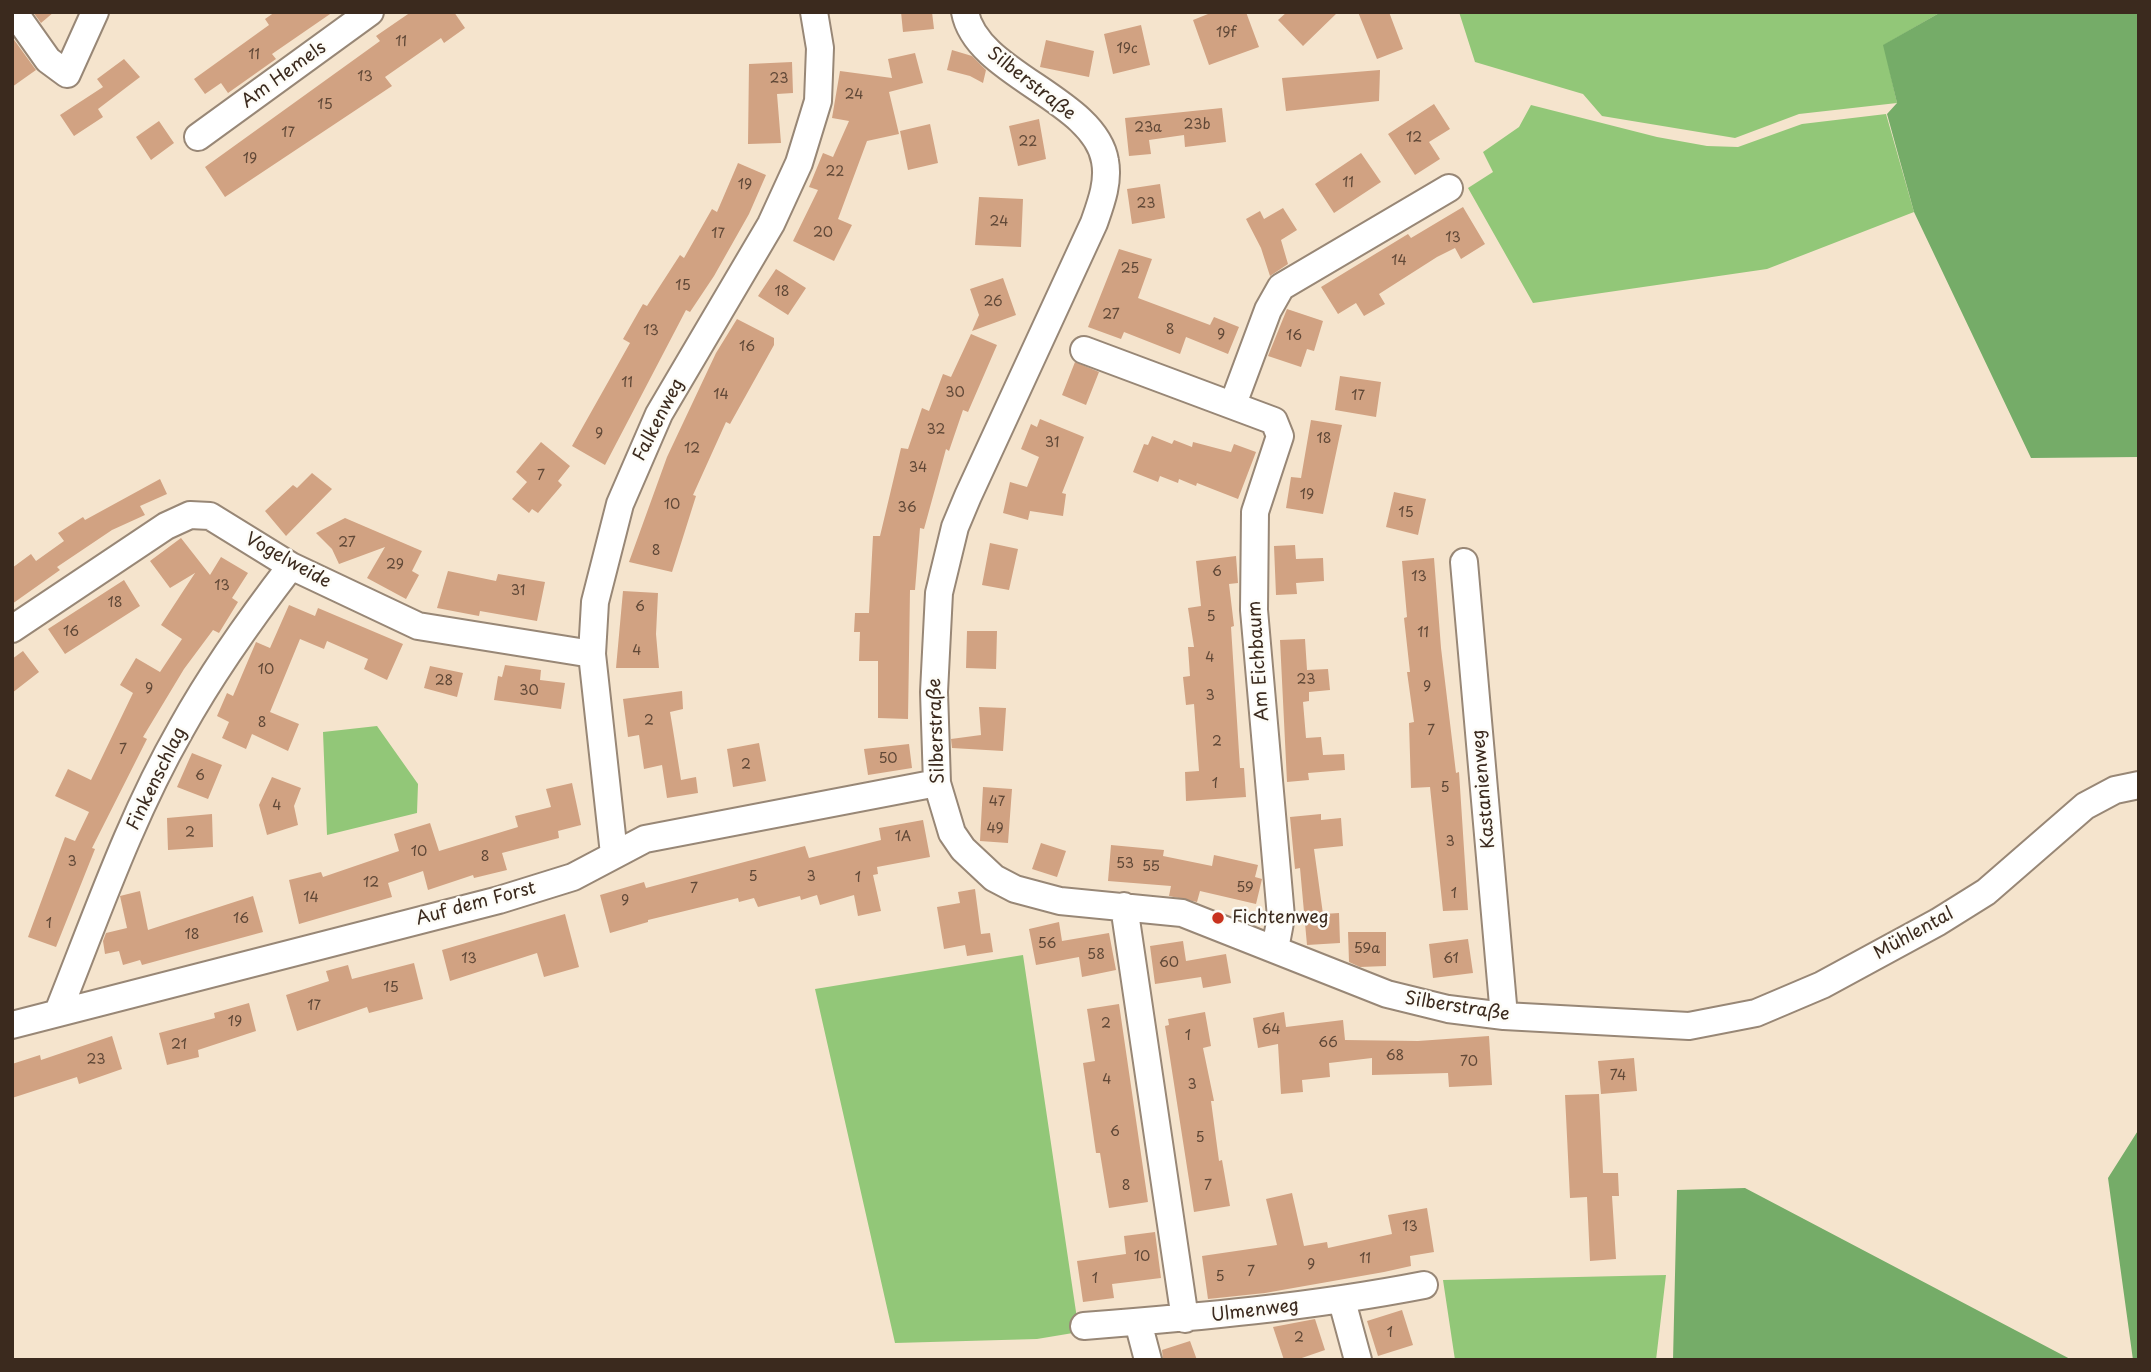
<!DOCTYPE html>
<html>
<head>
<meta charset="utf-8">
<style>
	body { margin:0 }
	#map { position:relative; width:2151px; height:1372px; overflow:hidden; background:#f5e4cd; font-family:"Playpen Sans",sans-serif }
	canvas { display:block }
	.frame { position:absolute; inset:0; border:14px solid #3b2a1e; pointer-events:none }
</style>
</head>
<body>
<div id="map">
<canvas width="2151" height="1372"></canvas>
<div class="frame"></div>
</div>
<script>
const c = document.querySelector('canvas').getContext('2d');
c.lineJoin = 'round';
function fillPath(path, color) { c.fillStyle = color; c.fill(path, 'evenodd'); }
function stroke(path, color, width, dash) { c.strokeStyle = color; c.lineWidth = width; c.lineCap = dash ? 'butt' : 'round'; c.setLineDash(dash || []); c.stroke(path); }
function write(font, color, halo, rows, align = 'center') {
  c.font = font + ' "Playpen Sans",sans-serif'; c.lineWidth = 5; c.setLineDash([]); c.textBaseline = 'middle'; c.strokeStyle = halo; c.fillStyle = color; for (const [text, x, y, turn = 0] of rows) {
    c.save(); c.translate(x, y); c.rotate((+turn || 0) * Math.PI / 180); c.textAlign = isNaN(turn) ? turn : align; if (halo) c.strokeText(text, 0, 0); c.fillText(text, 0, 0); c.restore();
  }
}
const green = new Path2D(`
	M1459 12H1941L1884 45 1897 103 1799 114 1735 138 1602 116 1583 94 1475 62Z
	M1531 105 1657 137 1707 146 1738 147 1802 124 1886 114 1914 212 1767 269 1533 303 1468 188 1493 172 1483 152 1519 127Z
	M377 726 418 784 417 813 327 835 323 732Z
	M1023 955 1079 1332 1037 1339 895 1343 815 989Z
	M1666 1275 1656 1360H1455L1443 1280Z`);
const forest = new Path2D(`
	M1941 12H2139V457L2031 458 1914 212 1887 114 1897 103 1883 45Z
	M2139 1129V1360H2133L2108 1178Z
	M1745 1188 2072 1360H1673L1677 1190Z`);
const building = new Path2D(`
	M33 12H54L41 23Z
	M275 12H333L272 54 276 59 228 93 221 83 205 94 194 79 269 25 265 19Z
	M411 12H454L465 28 444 43 441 38 385 77 392 86 225 197 205 167 380 41 376 36Z
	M901 12H932L934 29 903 32Z
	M1213 12H1246L1259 47 1209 65 1193 20Z
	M1287 12H1338L1303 46 1278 20Z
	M1358 12H1389L1403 49 1377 59Z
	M1141 25 1150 65 1113 74 1104 34Z
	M12 37 36 70 12 87Z
	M1046 40 1094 51 1089 77 1040 67Z
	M952 50 972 56 986 70 983 83 970 76 947 70Z
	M915 53 923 83 889 92 899 134 867 141 838 219 852 225 834 261 793 241 818 190 809 187 823 153 833 157 849 121 832 118 840 71 892 78 888 59Z
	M124 59 140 77 98 109 103 117 74 136 60 115 103 87 97 79Z
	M792 62 793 93 777 94 781 143 748 144 749 64Z
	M1380 70 1379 101 1286 111 1282 78Z
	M1434 104 1450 129 1429 142 1440 159 1415 175 1388 134Z
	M1222 108 1226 142 1185 147 1184 135 1149 140 1151 154 1129 156 1125 118Z
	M1039 119 1046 159 1018 166 1009 126Z
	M159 121 174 143 151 160 136 137Z
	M930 124 938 163 908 170 900 131Z
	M1361 153 1381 182 1334 213 1315 184Z
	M738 163 766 175 749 214 714 276 690 312 686 310 605 465 572 446 630 343 623 339 643 304 647 306 680 255 684 258 712 209 717 212Z
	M1160 184 1165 218 1132 224 1127 189Z
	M979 197 1023 199 1021 247 975 245Z
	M1463 207 1485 244 1461 259 1455 248 1437 257 1379 294 1385 304 1364 316 1356 303 1338 314 1321 287 1408 234 1411 238Z
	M1283 208 1297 230 1281 240 1288 264 1270 276 1261 248 1246 219 1260 211 1264 219Z
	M1119 249 1152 259 1138 298 1210 325 1214 317 1239 327 1228 354 1186 337 1180 354 1124 332 1121 339 1088 327Z
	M776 269 806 288 788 315 758 296Z
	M1003 278 1016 315 972 331 979 315 970 289Z
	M1287 309 1323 321 1314 351 1307 349 1301 367 1268 356Z
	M737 319 774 338V345L730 424 726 422 693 495 696 496 672 572 629 562 667 457 716 353Z
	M971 334 997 345 968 412 963 410 949 451 946 449 924 529 920 528 915 590H910L908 719 878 718V661H859L860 632H854L855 613H869L873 536H880L901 448 908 449 922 408 929 411 943 374 951 377Z
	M1075 362 1099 372 1086 405 1062 395Z
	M1340 376 1381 382 1376 417 1335 410Z
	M1040 419 1084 437 1062 493 1066 494 1063 516 1030 511 1028 520 1003 513 1010 482 1027 487 1039 457 1021 449 1031 424 1037 427Z
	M1311 420 1342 425 1323 514 1286 508 1291 477 1301 478Z
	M1152 436 1172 444 1174 440 1192 447 1193 442 1231 452 1234 444 1256 452 1238 499 1197 483 1196 486 1179 479 1178 483 1160 476 1158 482 1133 472 1144 444 1148 445Z
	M541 442 570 466 558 481 562 485 538 513 532 509 529 513 512 499 527 482 516 472Z
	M312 473 332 489 286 536 265 511 293 485 297 488Z
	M160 479 167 494 140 506 145 515 112 530 57 567 60 570 12 604V568L31 554 36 561 64 541 58 533 83 517 85 520Z
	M1394 492 1426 499 1418 535 1386 527Z
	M345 518 422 551 412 571 419 575 406 599 367 578 385 547 339 564 332 549 316 533Z
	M181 538 210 575 221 557 248 573 232 598 238 602 219 633 213 630 184 669 143 737 147 739 92 848 95 849 56 947 28 937 65 837 75 841 89 812 55 796 68 769 91 780 133 693 120 685 136 658 160 672 182 639 161 625 195 573 170 588 150 561Z
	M990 543 1018 549 1009 590 982 585Z
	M1295 545 1296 559 1323 558 1324 581 1296 583 1297 594 1276 595 1274 546Z
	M1236 556 1238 583 1229 584 1234 626 1231 627 1240 768H1244L1246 797 1186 801 1185 772 1199 771 1194 704 1186 705 1183 677 1190 676 1188 647H1194L1188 608 1201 606 1196 561Z
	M1434 558 1441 648 1456 773 1459 772 1468 910 1443 911 1430 787 1411 788 1409 723 1414 722 1407 672H1410L1404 618 1407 617 1402 561Z
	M448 571 496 581 498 574 545 582 537 621 480 611 479 616 437 608Z
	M124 580 140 606 65 654 48 629Z
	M623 591 658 593 656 634 659 668H616Z
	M289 605 315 616 318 608 403 644 387 680 364 669 368 659 327 641 324 649 300 639 270 712 299 724 288 751 252 734 246 749 222 738 229 722 217 716 227 693 233 696 256 642 270 648Z
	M967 631H997L996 669 966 668Z
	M1305 639 1307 670 1328 669 1330 690 1309 692V701L1303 702 1306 738 1321 737 1323 755 1344 754 1345 770 1308 773 1309 780 1287 782 1280 640Z
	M23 651 39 672 12 693V659Z
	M505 665 541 670 540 680 565 683 561 709 494 700 498 676 502 677Z
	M430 666 463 673 457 697 424 688Z
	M682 691 683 709 670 712 673 730 681 780 696 777 698 793 667 798 662 765 644 769 639 735 628 737 623 699Z
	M979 707 1006 708 1003 751 952 748 951 739 981 735Z
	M759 743 766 781 733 787 727 749Z
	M909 744 912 768 868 775 864 749Z
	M192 753 222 765 208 799 177 787Z
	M272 777 301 788 294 806 298 825 267 835 259 805Z
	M572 783 581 825 558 831 559 838 502 853 507 870 474 878 473 875 428 890 423 871 388 883 392 897 299 924 289 880 321 872 323 877 399 851 394 834 430 823 439 851 518 827 515 816 551 807 546 789Z
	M983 787 1012 789 1008 843 980 841Z
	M212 814 213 847 168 850 167 818Z
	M1321 814V820L1341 818 1343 846 1314 849 1323 914 1339 913 1340 943 1307 945 1300 868 1295 869 1290 817Z
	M923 820 930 857 877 867 878 874 873 875 881 911 858 916 854 895 820 905 817 895 801 900 800 896 758 907 754 898 739 902 738 898 648 920V922L610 933 600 895 644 882 646 888 805 846 809 858 881 840 879 828Z
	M1041 843 1066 851 1057 877 1032 869Z
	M1111 845 1164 850 1163 856 1212 866 1214 855 1258 865 1255 877 1262 879 1256 904 1200 891 1197 902 1169 896 1171 886 1108 881Z
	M975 889 981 934 990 933 993 952 967 956 965 945 944 949 937 907 960 903 958 892Z
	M140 891 148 930 253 896 263 932 142 965 140 960 123 965 119 951 105 954 103 941 106 933 127 928 120 896Z
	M565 914 579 967 544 977 537 953 450 981 442 950Z
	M1059 922 1062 941 1109 933 1116 970 1082 977 1079 957 1036 965 1029 929Z
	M1348 932H1386V966L1360 967 1349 962Z
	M1468 939 1473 973 1433 978 1429 944Z
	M1183 941 1186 961 1226 954 1231 983 1203 988 1201 977 1155 984 1150 946Z
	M414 963 423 999 369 1013 367 1007 297 1031 286 995 329 981 326 971 348 965 352 979Z
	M249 1003 256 1031 198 1050 199 1057 167 1065 159 1033 215 1018 214 1013Z
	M1119 1004 1148 1202 1109 1208 1100 1153H1096L1083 1063 1095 1061 1087 1009Z
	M1205 1012 1211 1046 1203 1048 1214 1101H1211L1219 1161 1222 1160 1230 1206 1194 1212 1165 1026 1169 1025 1168 1019Z
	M1284 1012 1286 1027 1343 1020 1345 1040 1418 1041 1489 1036 1492 1085 1449 1087 1448 1073 1372 1075V1058L1329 1063 1330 1077 1302 1080 1303 1092 1281 1094 1278 1044 1258 1048 1253 1018Z
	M112 1036 122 1069 79 1084 77 1077 12 1098V1064L40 1055 41 1060Z
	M1634 1058 1637 1091 1601 1094 1598 1061Z
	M1599 1094 1603 1173H1618L1619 1196H1612L1616 1259 1590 1261 1587 1197 1570 1198 1565 1095Z
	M1292 1193 1304 1246 1327 1242 1328 1248 1392 1234 1388 1215 1427 1208 1434 1252 1410 1256 1411 1266 1384 1272 1265 1293 1208 1299 1202 1256 1277 1245 1266 1199Z
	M1155 1232 1161 1278 1112 1284 1114 1298 1083 1302 1077 1261 1126 1254 1124 1236Z
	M1402 1310 1413 1345 1378 1356 1367 1321Z
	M1315 1319 1325 1350 1296 1360H1284L1273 1327Z
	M1190 1341 1197 1360H1163L1162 1350Z`);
const minor = new Path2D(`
	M14 12 48 60 67 74 95 12
	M965 12C976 74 1095 99 1105 161 1109 182 1101 203 1094 223L968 496 955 527 939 593 934 692 937 783 952 833 963 849 994 878 1015 889 1060 901 1182 913 1387 994 1448 1009 1504 1016 1689 1026 1756 1013 1822 985 1938 922 1986 892 2085 806 2115 790 2139 785
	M198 137 370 12
	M1084 350 1274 421 1280 436 1255 512 1254 610 1281 917 1275 949
	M1233 404 1268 310 1281 287 1449 188
	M1464 562 1504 1016
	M12 629 166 526 190 515 210 516 291 566 418 626 592 654
	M614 854 592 654 595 602 620 504 659 414 771 224 799 163 818 101 820 48 814 12
	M1124 906 1185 1319
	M58 1012C96 917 130 818 181 729 213 671 251 618 291 566
	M12 1025 499 900 573 877 645 839 937 783
	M1342 1301 1358 1360
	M1138 1322 1148 1360
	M1084 1326C1198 1317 1311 1307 1424 1285`);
const markers = [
	[1218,918,7,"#c8321e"]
];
const numberNames = [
	["19f",1226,33],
	["11",401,42],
	["19c",1127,49],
	["11",254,55],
	["13",365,77],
	["23",779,79],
	["24",854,95],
	["15",325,105],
	["23b",1197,125],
	["23a",1148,128],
	["17",288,133],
	["12",1414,138],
	["22",1028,142],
	["19",250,159],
	["22",835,172],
	["11",1348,183],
	["19",745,185],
	["23",1146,204],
	["24",999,222],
	["20",823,233],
	["17",718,234],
	["13",1453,238],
	["14",1399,261],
	["25",1130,269],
	["15",683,286],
	["18",782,292],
	["26",993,302],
	["27",1111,315],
	["8",1170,330],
	["13",651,331],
	["9",1221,335],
	["16",1294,336],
	["16",747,347],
	["11",627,383],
	["30",955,393],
	["14",721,395],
	["17",1358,396],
	["32",936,430],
	["9",599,434],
	["18",1324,439],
	["31",1052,443],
	["12",692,449],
	["34",918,468],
	["7",541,476],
	["19",1307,495],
	["10",672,505],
	["36",907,508],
	["15",1406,513],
	["27",347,543],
	["8",656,551],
	["29",395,565],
	["6",1217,572],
	["13",1419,577],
	["13",222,586],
	["31",518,591],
	["18",115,603],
	["6",640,607],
	["5",1211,617],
	["16",71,632],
	["11",1423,633],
	["4",637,651],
	["4",1210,658],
	["10",266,670],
	["23",1306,680],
	["28",444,681],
	["9",1427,687],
	["9",149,689],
	["30",529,691],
	["3",1210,696],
	["2",649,721],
	["8",262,723],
	["7",1431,731],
	["2",1217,742],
	["7",123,750],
	["50",888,759],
	["2",746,765],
	["6",200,776],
	["1",1215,784],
	["5",1445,788],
	["47",997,802],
	["4",277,806],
	["49",995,829],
	["2",190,833],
	["1A",903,837],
	["3",1450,842],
	["10",419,852],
	["8",485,857],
	["3",72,862],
	["53",1125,864],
	["55",1151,867],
	["5",753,877],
	["3",811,877],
	["1",858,878],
	["12",371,883],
	["59",1245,888],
	["7",694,889],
	["1",1454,894],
	["14",311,898],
	["9",625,901],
	["16",241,919],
	["1",49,924],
	["18",192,935],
	["56",1047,944],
	["59a",1367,949],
	["58",1096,955],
	["13",469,959],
	["61",1451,959],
	["60",1169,963],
	["15",391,988],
	["17",314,1006],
	["19",235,1022],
	["2",1106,1024],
	["64",1271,1030],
	["1",1188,1036],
	["66",1328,1043],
	["21",179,1045],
	["68",1395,1056],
	["23",96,1060],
	["70",1469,1062],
	["74",1618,1076],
	["4",1107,1080],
	["3",1192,1085],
	["6",1115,1132],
	["5",1200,1138],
	["8",1126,1186],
	["7",1208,1186],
	["13",1410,1227],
	["10",1142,1257],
	["11",1365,1259],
	["9",1311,1265],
	["7",1251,1272],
	["5",1220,1277],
	["1",1095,1279],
	["1",1390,1333],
	["2",1299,1338]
];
const streetNames = [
	["Am Hemels",284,75,-36],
	["Silberstraße",1031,84,38],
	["Falkenweg",659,420,-63],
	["Vogelweide",288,561,29],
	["Am Eichbaum",1259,661,-94],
	["Silberstraße",937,731,-92],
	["Finkenschlag",157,779,-64],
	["Kastanienweg",1484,789,-95],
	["Auf dem Forst",476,904,-15],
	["Mühlental",1914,934,-29],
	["Silberstraße",1457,1007,9],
	["Ulmenweg",1255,1311,-7]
];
const poiNames = [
	["Fichtenweg",1232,918]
];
fillPath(green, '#92c778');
fillPath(forest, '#75ac68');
fillPath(building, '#d1a282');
stroke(minor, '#988776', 30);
stroke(minor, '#fff', 26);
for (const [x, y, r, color] of markers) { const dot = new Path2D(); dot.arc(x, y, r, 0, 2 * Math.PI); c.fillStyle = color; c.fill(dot); stroke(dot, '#fdfcf7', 2.5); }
write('14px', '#604837', null, numberNames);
write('18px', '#3b2a1e', '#fdfcf7', streetNames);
write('18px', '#3b2a1e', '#fdfcf7', poiNames, 'left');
</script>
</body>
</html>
